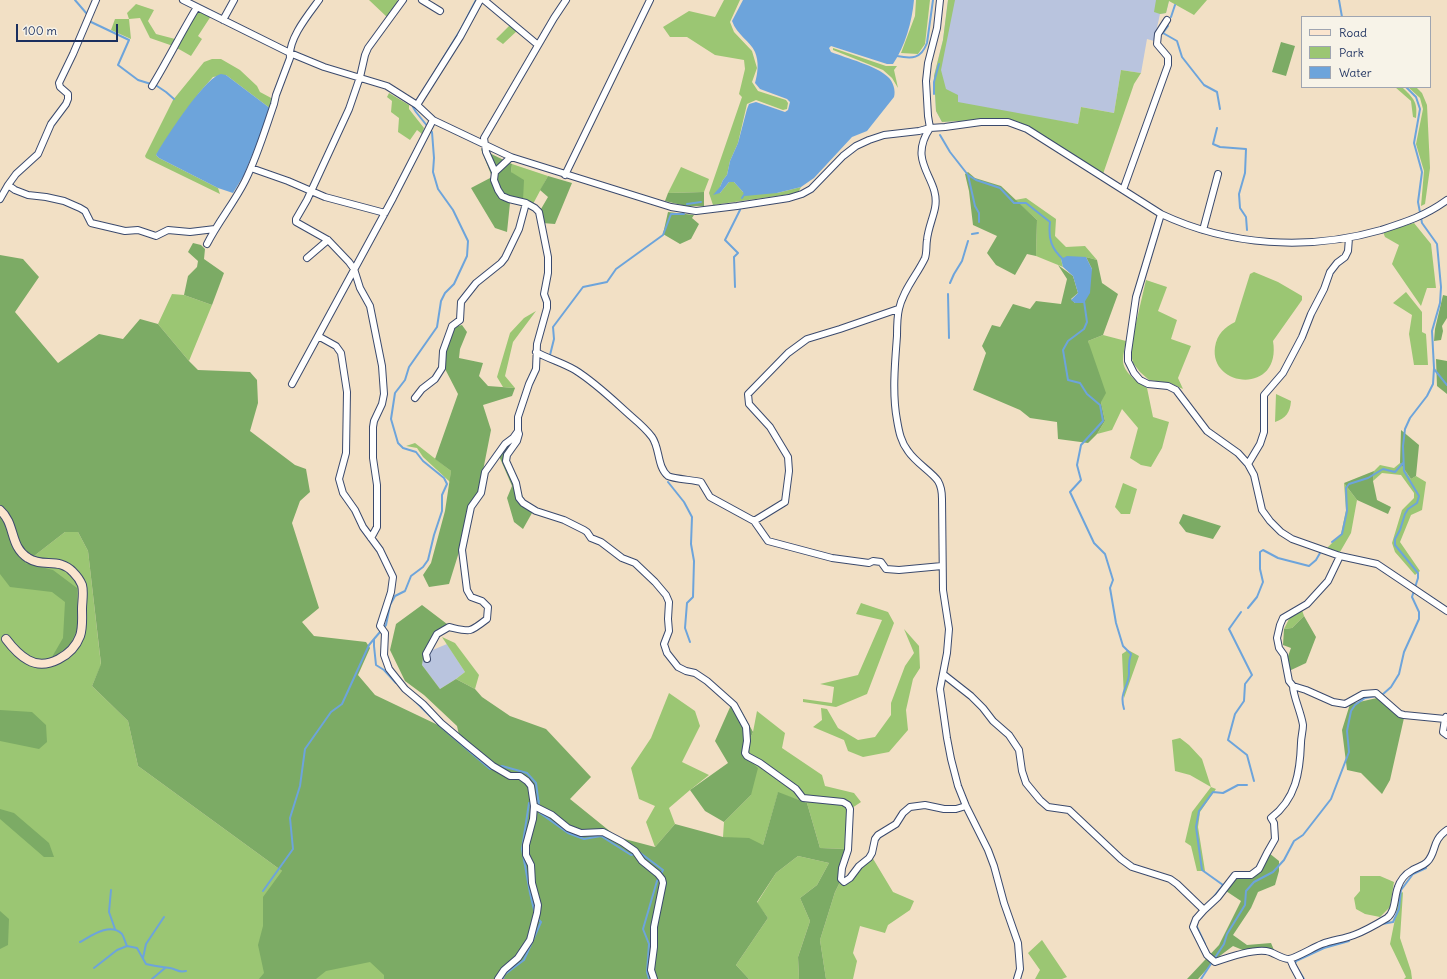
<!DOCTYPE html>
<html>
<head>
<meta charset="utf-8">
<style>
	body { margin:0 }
	#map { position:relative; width:1447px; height:979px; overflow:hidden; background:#f2e0c5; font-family:Delius,sans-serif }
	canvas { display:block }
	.legend { position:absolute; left:1301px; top:16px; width:130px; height:72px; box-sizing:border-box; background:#f7f3e8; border:1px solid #9fa5b1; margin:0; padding:5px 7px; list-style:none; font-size:12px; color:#1b2f5e }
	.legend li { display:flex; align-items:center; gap:8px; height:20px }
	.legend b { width:20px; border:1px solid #9fa5b1 }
	.scale { position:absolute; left:16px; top:24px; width:102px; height:18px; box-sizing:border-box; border:2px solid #1b2f5e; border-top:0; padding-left:5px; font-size:12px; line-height:14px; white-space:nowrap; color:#1b2f5e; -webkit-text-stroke:3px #f7f3e8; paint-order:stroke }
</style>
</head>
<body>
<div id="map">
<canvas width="1447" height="979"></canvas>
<ul class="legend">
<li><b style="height:5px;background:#fbe5cf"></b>Road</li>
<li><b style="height:11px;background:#9bc673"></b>Park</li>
<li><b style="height:11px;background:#6da4db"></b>Water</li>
</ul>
<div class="scale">100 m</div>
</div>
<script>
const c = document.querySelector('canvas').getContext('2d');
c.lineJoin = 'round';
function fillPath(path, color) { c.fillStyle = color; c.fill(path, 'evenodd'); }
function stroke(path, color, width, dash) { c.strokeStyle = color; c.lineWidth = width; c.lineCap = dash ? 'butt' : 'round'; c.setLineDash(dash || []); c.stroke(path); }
const industrial = new Path2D(`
	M948 0H1169L1166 13 1160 14 1154 41 1147 39 1141 73 1121 70 1114 113 1081 107 1078 124 1028 116 1025 125 1008 118 942 122 936 111 934 76 943 40Z
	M447 644 465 672 456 679 440 689 422 665 423 654Z`);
const green = new Path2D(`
	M369 0H397L398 1 388 18Z
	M724 0H740L730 22 734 32 752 51 757 68 752 82 758 91 786 100 788 103 787 109 783 110 756 100 747 104 738 143 730 161 727 175 723 180 720 187V193L729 182H734L743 192 777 193 801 187 798 193 713 205 709 193 742 97 739 94 745 69 744 60 715 55 687 37H670L663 27 689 11 715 17Z
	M916 0H930L925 44 918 54 901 53 915 16Z
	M948 0H955L941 70 946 89 958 95V102L1078 124 1081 107 1114 113 1121 70 1141 73 1134 84 1103 174 1025 125 1008 118 942 122 936 111 934 76 943 40Z
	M1156 0H1207L1194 15 1169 1 1166 13 1160 14 1154 12Z
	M136 4 154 10 148 21 156 34 175 39 173 46 150 38 140 18 129 19 131 39 111 30 115 19H129L127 13Z
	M199 10 211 16 198 36 202 39 191 56 177 48 186 29Z
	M511 24 518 30 503 44 496 39Z
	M833 48 886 66H897L894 70 898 88 892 78 883 70 833 50Z
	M212 59H221L240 70 257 86 260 92 273 99 271 109 226 75 213 77 199 93 156 155 159 158 218 188 220 194 146 158 145 156 173 100 204 62Z
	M1395 87H1402C1413 98 1418 101 1416 118L1413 117 1411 101Z
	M1408 87H1416L1422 93 1427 105 1430 168 1425 204 1421 206 1424 171 1416 144 1423 109 1420 98Z
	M389 93 409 105V109L424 128 422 134 417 130 410 140 398 132 399 118 391 112 392 101 387 97Z
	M512 164 548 176 533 204 523 200 511 172Z
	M681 167 709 179 704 192 668 193Z
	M1026 198 1056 219 1055 236 1066 247 1085 246 1097 260 1086 257 1061 259 1063 267 1036 256 1037 220 1015 200Z
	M1414 223 1431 244 1436 288H1427L1421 306 1392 264 1399 245 1385 237 1383 232Z
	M1254 272 1278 282 1302 296V300L1273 341C1282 395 1209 388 1215 347 1217 334 1225 327 1235 322L1250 274Z
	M1146 280 1167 287 1158 311 1177 320 1171 339 1191 346 1178 378 1183 389 1170 383 1149 380 1140 372 1133 363 1130 349Z
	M1406 292 1422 312V332L1426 334 1428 365H1414L1409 334 1412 315 1393 303Z
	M172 294 184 295 212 305 189 361 158 324Z
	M536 311 513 342 505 376 515 388 503 387 497 377 510 333 524 318Z
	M1103 335 1126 341C1125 347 1123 354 1123 360 1123 373 1137 381 1147 388L1153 417 1169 422 1162 448 1151 467 1141 465 1130 458 1138 428 1122 409 1112 430 1097 434 1105 421 1088 341Z
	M1276 394 1291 401C1290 413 1286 418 1275 422Z
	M415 443 451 471 450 482 423 457 417 448 406 446Z
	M1400 463 1411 479 1416 476 1426 482 1422 510 1411 515 1400 542 1420 571 1415 575 1395 552 1392 543 1402 510 1414 498V493L1401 475 1382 473 1373 481 1374 471 1380 465 1394 468Z
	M1123 483 1137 489 1130 514H1121L1115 507Z
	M1344 483 1357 500 1351 533 1340 552 1327 548 1341 534 1346 510Z
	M65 532H78L88 551 101 665 92 686 128 721 138 766 282 871 340 937 398 979H0V565L8 576Z
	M861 603 888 612 894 623 867 694 836 707 803 702V699L832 703 834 687 820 684 858 675 882 620 856 614Z
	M1302 610 1304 616 1292 628 1284 629 1290 617Z
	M904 629 919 646 920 668 913 679 906 710 908 730 889 752 863 757 848 751 844 740 813 727 822 720 821 708 827 709 838 728 858 740 875 737 891 715V703L905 666 914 653Z
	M442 637 455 643 479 675 475 689 456 679 465 672Z
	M1128 650 1139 656 1124 698 1122 654Z
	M669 693 695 711 700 726 682 762 709 775 690 790 669 808 675 824 655 847 646 822 655 806 639 799 631 768 651 738Z
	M757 711 785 733 782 748 822 775 825 786 854 793 861 802 852 808 847 849 820 848 807 803 778 793 763 845 723 837 724 822 751 795 743 755 753 732Z
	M1180 738 1189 745 1202 759 1211 787 1216 789 1200 812 1198 827 1205 871H1197L1191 846 1185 842 1192 812 1211 787 1190 775 1175 771 1172 740Z
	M798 856 829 863 817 885 800 898 810 921 798 957 799 979H749L736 965 768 918 757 903 776 873Z
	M872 857 893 892 914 901 910 910 888 925 885 933 860 926 853 953 857 961 853 979H826L820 940 835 892 840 882 846 884 860 866Z
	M1360 876H1380L1394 882 1390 907 1380 917 1365 914 1356 909 1354 898 1360 891Z
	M1403 892 1400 938 1411 971 1412 979H1404L1406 977 1390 944 1400 894Z
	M1042 940 1067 977 1062 979H1035L1040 970 1028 953Z`);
const forest = new Path2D(`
	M1281 42 1295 46 1286 76 1272 72Z
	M481 149 512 164 511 172 524 180 523 200 510 203 507 232 495 228 471 188 492 177Z
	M968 172 975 178 1001 186 1037 220 1036 256 1027 254 1015 275 996 265 987 253 997 236 973 225 969 191 965 174Z
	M548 176 572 183 555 224 542 223 541 209 548 197 540 190Z
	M704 192V206H686L665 201 668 193Z
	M668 212 694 215 692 218 699 224 691 239 680 244 663 234Z
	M193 243 201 245 205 249 204 259 224 273 212 305 184 295 188 276 197 267 198 261 188 252Z
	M0 255 23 259 39 277 15 312 58 363 99 334 123 339 140 319 158 324 189 361 198 370 250 372 257 380 258 403 250 431 295 465 306 469 310 492 300 501 292 523 319 608 302 622 314 636 366 642 370 648 358 675 375 695 459 735 457 726 424 695 405 681 390 650 396 624 422 605 447 624C433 635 424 647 422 665L440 689 456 679 475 689 482 697 510 716 546 729 591 777 570 799 617 837 655 847 675 824 723 837 749 838 763 845 778 792 807 803 820 848 847 849 839 871 840 882 835 892 820 940 826 979H799L798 957 810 921 800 898 817 885 829 863 798 856 776 873 757 902 768 918 736 965 749 979H384V975L370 962 326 971 316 979H259L264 973 258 945 263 926V897L282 871 138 766 128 721 92 686 101 664 88 551 78 532H65L25 563 53 570 77 588V630L67 651 52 657 63 638 65 602 52 592 10 587 0 574Z
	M1086 257 1097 260 1102 283 1118 294 1103 335 1088 341 1106 393 1101 402 1105 421 1097 434 1088 443 1058 439 1057 422 1030 418 1020 410 973 390 986 353 982 346 992 325 1000 327 1013 304 1030 309 1036 301 1061 304 1067 279 1058 265 1073 276 1078 293 1071 299 1075 303 1092 269Z
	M1443 295 1447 296V318L1442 326 1443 331 1441 340 1434 341 1435 329Z
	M462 325 467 332 460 349 459 358 483 363 479 376 488 386 515 388 512 396 483 405 491 430 479 491 469 505 459 552 449 584 429 587 423 575 431 563 445 511 451 471 435 459 458 394 443 365 444 352 454 327Z
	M1436 359 1447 361V394L1437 386Z
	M1401 430 1419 445 1416 476 1411 479 1400 463Z
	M514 440 508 457 524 500 532 513 523 529 514 522 507 498 512 486 499 456 506 445Z
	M1374 471 1373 481 1377 500 1391 507 1388 514 1357 500 1344 483Z
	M1183 514 1221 526 1213 539 1186 532 1179 523Z
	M1304 616 1316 637 1306 663 1289 671 1287 659 1291 648 1283 645 1284 629 1292 628Z
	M1377 698 1404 718 1390 780 1382 794 1361 773 1347 770 1342 730 1350 704Z
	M731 705 741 710 753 732 743 755 758 768 751 795 724 822 705 811 690 790 728 763 715 741Z
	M0 710 32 712 46 725 47 742 39 749 0 741Z
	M0 809 14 813 49 843 54 857H44L0 819Z
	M1269 853 1279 861V871L1275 885 1258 892 1251 908 1233 935 1247 945 1271 943 1274 950 1261 949 1245 951 1233 946 1217 958 1198 979H1187L1219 945 1241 901 1226 891 1235 878 1252 877Z
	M0 911 9 919 8 945 0 949Z`);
const water = new Path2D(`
	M743 0H914C912 22 905 46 893 64H887L831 46 829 48 831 52C846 58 877 66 888 77 893 81 896 91 894 97L867 131 852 137 814 178 801 187 777 193 745 196 743 192 734 182H729L720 193 713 195 720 187 723 180 727 175 730 161 738 143 747 109 749 104 756 102 785 112 788 110 790 102 787 99 760 89 755 83C758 72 759 62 755 52 750 41 737 35 732 21Z
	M221 74 226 75 271 109 244 175 233 193 218 188 159 158 156 155C165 139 205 77 221 74Z
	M1067 256 1086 257 1092 269 1090 293 1084 303H1075L1071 300 1078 293 1073 276 1063 267 1061 259Z`);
const stream = new Path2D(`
	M75 0 87 14
	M1339 0 1342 17
	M1171 17 1175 5
	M89 21 129 40 118 65 138 80 151 84
	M1168 26 1163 33 1177 41 1182 57 1204 85 1217 92 1220 109
	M897 56C912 59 921 59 927 43L933 0
	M157 86 166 92 174 99
	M934 94V82L939 64
	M1217 128 1213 144 1220 147 1246 149 1245 173 1239 194 1240 208 1246 217 1247 230
	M940 135 950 152 968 175 976 180 1000 188 1014 203H1026L1050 222C1048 238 1051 249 1064 260
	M968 175 975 206 979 213V222
	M742 198 746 192
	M687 204 701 202
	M972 234 978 233
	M950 283 954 274 962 261 968 241
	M735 287 734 257 738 253 725 240 740 210
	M948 294 949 338
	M1084 301 1087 322 1084 329 1068 341 1063 350 1068 380 1080 383 1087 394 1100 405 1103 421 1081 445 1077 465 1081 480 1070 492 1094 543 1105 554 1113 580 1110 588 1116 623 1123 646 1131 654C1128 662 1129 666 1129 674 1128 688 1119 692 1124 709
	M550 355 554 339 553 327 583 287 607 282 616 269 663 235 671 214H684
	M579 369 583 372
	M1434 369 1447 385
	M668 482 684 502 692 517 691 544 694 561 693 597 687 603 685 628 690 642
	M1332 542 1342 534 1347 511 1346 488 1349 484 1368 478 1383 469 1395 472 1403 463
	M1248 608 1257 597 1263 582 1260 569V552L1263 550 1278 558 1309 566 1316 560 1320 553
	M1241 612 1229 629 1252 675 1245 684 1244 701 1235 714 1228 740 1247 755 1254 781
	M396 683 384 670 376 665 374 646V639L386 625 390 605 395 596 405 591 411 576 423 567 428 560 434 535 442 511V495L447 484 444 478 423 461 416 452 403 448 398 443 391 419 395 393 405 380 409 367 437 327 441 301 445 293 454 284 467 256 468 241 453 210 438 189 433 172 434 158 432 132 416 112 413 107 461 29 476 0
	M414 700 440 726 490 769 494 768
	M499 767 502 766 527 773 536 783 540 813 568 833 584 839 601 836 631 855 639 852 663 870 657 881 643 929 649 944 647 972 649 979
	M111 890 109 912 115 929
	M263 891 293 849 290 818 300 786 305 749 331 712 342 704 369 645 374 639
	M1212 899 1223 885 1202 870 1196 827 1199 811 1213 792 1223 793 1238 785H1247
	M535 914 530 893 522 849 529 803 539 801
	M1382 924 1393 922 1399 909 1401 890 1413 874 1426 868
	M1196 925 1205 944
	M80 942C91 936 110 922 122 934 124 937 125 942 127 946L137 948 146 964C154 966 162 967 170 968 177 969 178 973 186 971
	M143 958 146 944 164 917
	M94 968 117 950 127 946
	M152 979 165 968
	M503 979 504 975 524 960 541 922 538 919
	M1201 979 1224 944 1227 934 1245 905 1246 891 1254 882 1273 872 1284 860 1294 841 1303 835 1331 799 1349 752 1347 731 1351 711 1355 705 1365 698 1382 695 1391 687 1399 674 1404 652 1419 619V612L1412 597 1418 578V573L1395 545V539L1400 530 1405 514 1408 509 1417 503 1419 496 1404 471 1403 446 1405 429 1410 418 1427 396 1433 384 1434 368 1432 331 1440 303 1441 287 1437 244 1422 223 1418 202 1422 172 1414 143 1420 109 1416 97 1406 87
	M1304 979 1295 964 1296 961 1324 948 1349 941`);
const street = new Path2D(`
	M96 0 73 54 59 83 60 87 68 94V99L66 104 51 124 38 154 16 174 8 185 15 190 28 195 46 197 64 201 80 208 85 211 91 223 125 231 138 230 156 236 168 230 190 232 215 229
	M183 0 290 53 324 67 387 86 417 105 433 120 511 157 671 207 696 211 737 206 789 198 802 194 811 189 843 156 856 146 869 140 884 135 919 131 930 128 945 127 981 122H1008L1027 129 1161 214C1229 246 1308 251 1381 230 1406 222 1425 216 1447 200
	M422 0 440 11
	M484 0 538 45
	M566 0 554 18 484 138 486 152 495 172 494 180 498 190 502 196 509 199 526 203 535 208 539 212 548 257V273L544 294 547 302V308L537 344 536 369 529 384 518 417V431L519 434 517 441 507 455 506 461 516 483 519 498 523 503 536 511 564 520 584 530 587 532 591 538 601 542 622 558 635 563 655 582 666 595 669 602 668 619 669 631 664 644 667 653 678 667 686 671 695 673 707 681 734 705 746 727 747 741 745 753 747 756 760 763 796 789 803 798 843 802 848 805 850 809 848 850 842 868 841 879 844 882 850 878 859 866 869 858 872 853 875 839 878 835 896 824 903 813 910 807 925 805 944 809H956L966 806
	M940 0 937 28 928 63 926 81 928 116 930 128C906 164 941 178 935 208 933 218 928 229 927 240 926 245 927 252 925 258 917 275 903 290 899 309 897 317 897 327 897 336 895 362 892 394 897 420 899 432 901 442 908 451 916 463 932 472 938 481 941 486 942 493 942 499L943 590 949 629 947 653 940 689 947 738 951 759 958 786 966 806 988 850 994 866 1004 903 1018 943 1020 969 1017 979
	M223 20 234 0
	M152 86C168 60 181 33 197 7
	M417 105 460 37 480 0
	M251 168 288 181 325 197 385 213
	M495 172 511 157
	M565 175 650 0
	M1123 190 1168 65V57L1157 44 1158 34 1167 20
	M0 199 8 185
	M1161 214 1136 297 1128 352V361L1134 373 1140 380 1148 384 1168 386 1176 390 1207 431 1238 453 1248 464 1254 475 1262 510 1270 521 1281 532 1292 539 1340 556 1377 564 1447 611
	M1203 230 1218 174
	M207 244C218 222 234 203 245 181 257 157 265 130 274 104L276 95 290 58C288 39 308 15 319 0
	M307 258 328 240
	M318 336 336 346 341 353 347 392 346 453 339 479 343 493 355 510 363 527 380 550 393 577 391 592 380 626 385 633 384 655 389 669 405 689 423 704 441 723 466 744 493 766 510 776H520L527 781 531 786 534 806 533 819 526 845V855L531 865 532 883 538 905 537 913 530 940 518 958 504 970 498 979
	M536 352C549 359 563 363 575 370 596 383 614 401 632 417 639 423 646 429 652 437 660 448 657 467 668 476 673 479 694 480 701 482L710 497 754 521 768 541 832 558 869 563 873 561 881 562 886 569 899 570 942 566
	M292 384 393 198 433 120
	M415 398 422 389 435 379 442 368 443 351 452 326 460 320 461 302 476 283 501 263 505 258 519 229 526 203
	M1248 464 1260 444 1264 432V395L1283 373 1302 337 1311 314 1324 289 1330 272 1337 263 1345 257 1348 251 1349 238
	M754 521 785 502 789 471 788 457 770 427 749 404 748 394 788 353 807 339 840 329 898 309
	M371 538 377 527V485L373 458V427L374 421 382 404 384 394 382 366 370 306 360 288 354 269 349 262 328 240 296 222V219L307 200 349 109 360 77 365 55 368 48 403 0
	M427 659 426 654 437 634 449 627C471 632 469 633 487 619L488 607 482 601 471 597 467 590 462 550 471 507 481 493 485 472 505 444 513 438 518 431
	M943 674 971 696 983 708 993 721 1009 735 1019 750 1022 771 1026 783 1040 800 1048 807 1069 810 1121 859 1132 867 1170 879 1177 884 1204 910 1196 919 1193 927 1207 955 1215 962C1229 957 1252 949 1266 951 1274 952 1281 959 1289 959 1296 958 1314 947 1322 944 1332 940 1344 939 1354 935 1365 931 1377 924 1387 918 1396 911 1394 897 1398 887 1400 881 1405 874 1411 871 1416 867 1422 867 1427 862 1437 852 1431 841 1447 830
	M1293 686 1306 690 1333 702 1345 704 1363 694 1376 693 1400 714 1404 715 1445 719
	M1446 717 1445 719 1443 732 1447 735
	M534 806 552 815 568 828 581 833 603 832 622 842 635 851 642 861 658 874 662 879 663 883 654 927V947L651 970 654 979
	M1204 910 1218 897 1235 875H1251L1259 869 1267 853 1275 839 1274 823 1271 818C1296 799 1300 772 1301 743 1301 737 1303 731 1303 725 1301 712 1293 696 1293 686L1289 681 1284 655 1279 648 1277 638 1280 625 1283 618 1307 604 1328 581 1340 556
	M1290 959 1293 966 1300 979`);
const secondary = new Path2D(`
	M0 510C16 524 9 546 28 558 43 568 59 557 73 572 77 576 80 580 82 585 84 592 82 602 82 609 82 618 83 627 80 636 73 655 47 671 28 660 19 655 12 647 6 639`);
fillPath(industrial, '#b9c4de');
fillPath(green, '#9bc673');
fillPath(forest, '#7cab65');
fillPath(water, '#6da4db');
stroke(stream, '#6da4db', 2);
stroke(street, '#3b4a6d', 8);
stroke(secondary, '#3b4a6d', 10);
stroke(street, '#fff', 6);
stroke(secondary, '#fbe5cf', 8);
</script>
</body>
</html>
